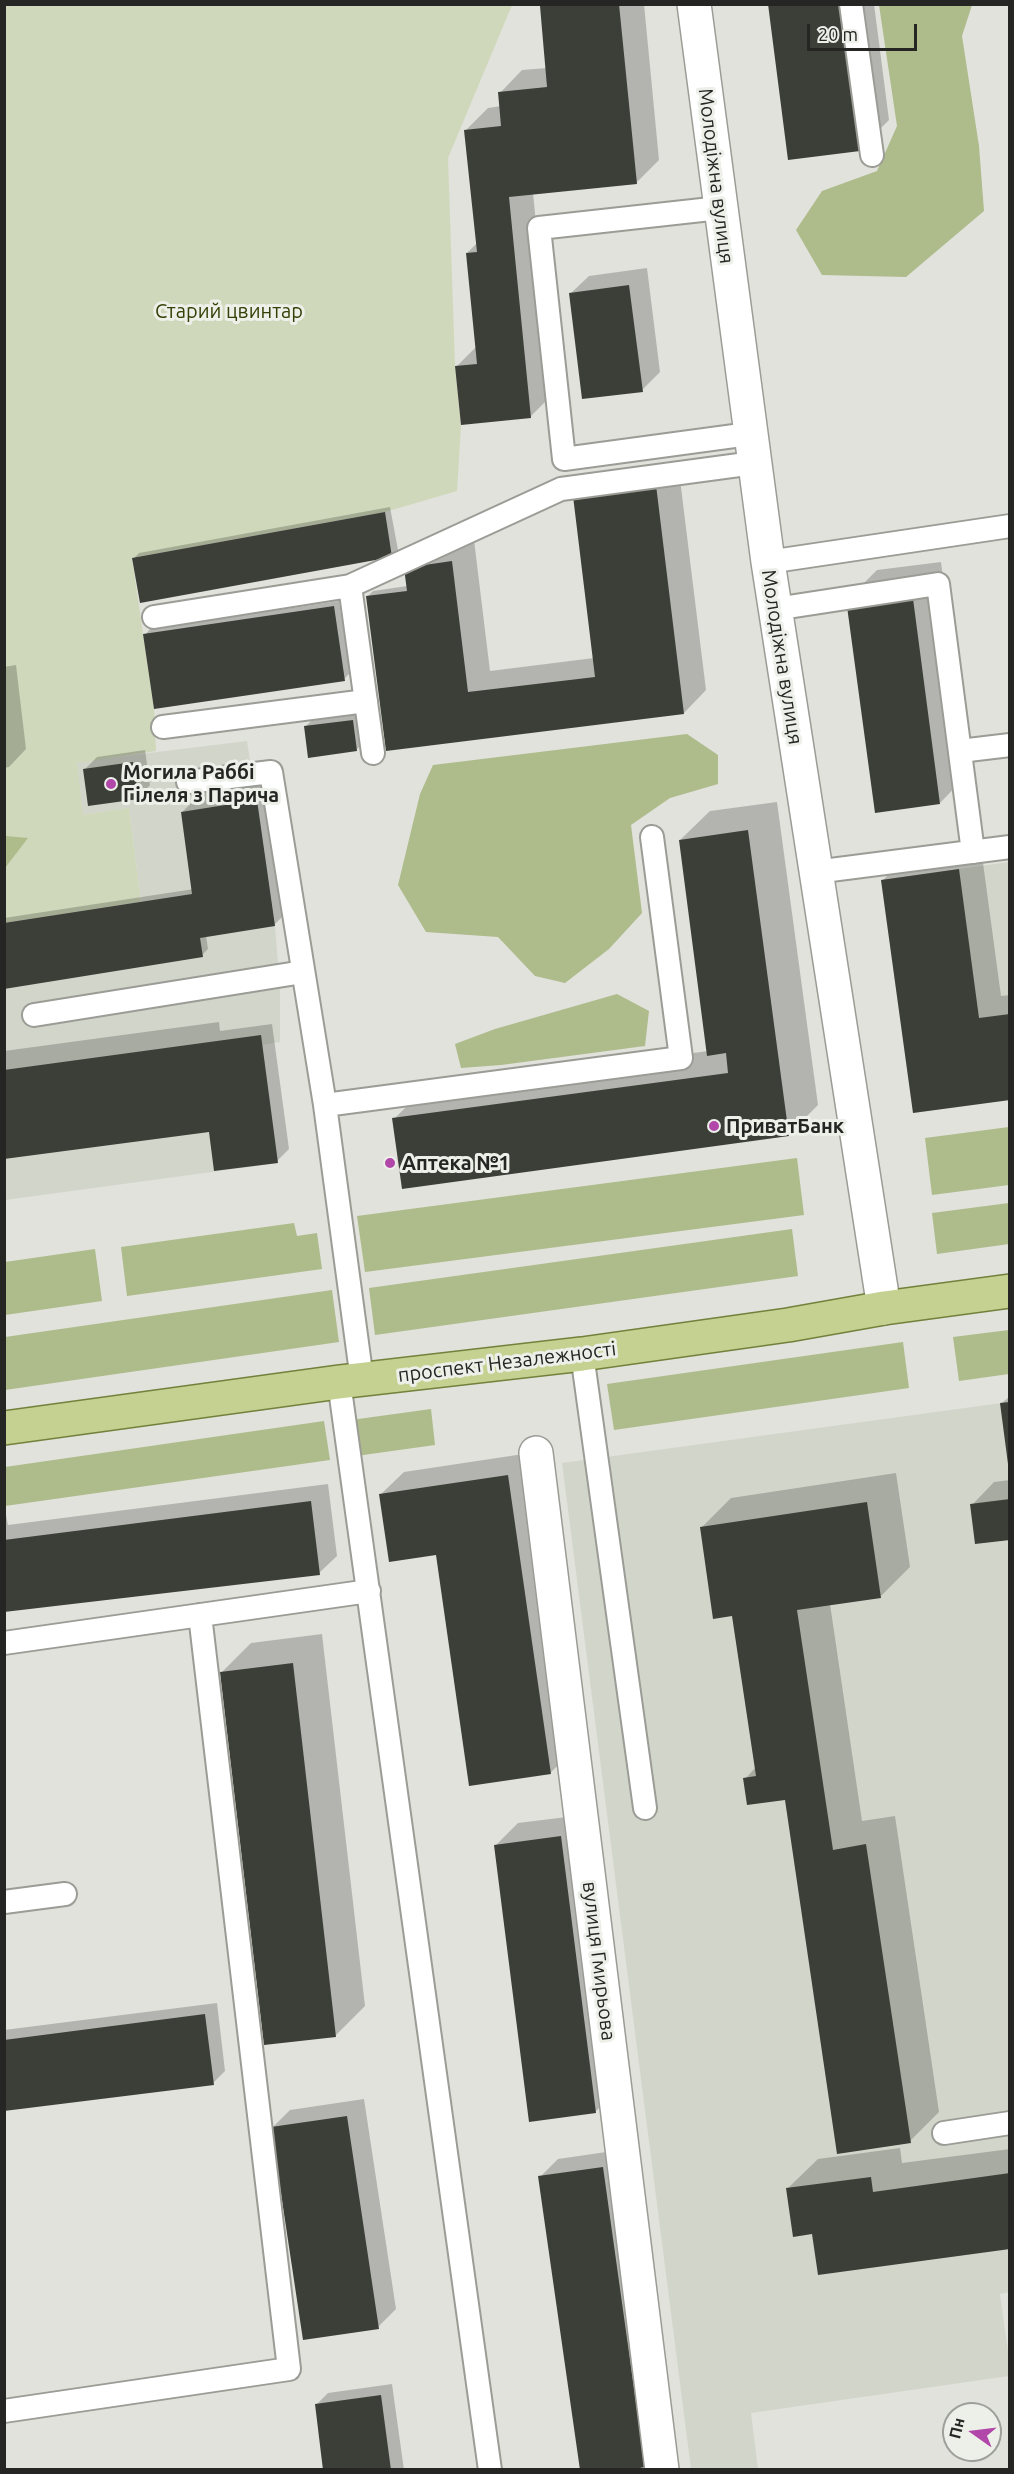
<!DOCTYPE html>
<html>
<head>
<meta charset="utf-8">
<style>
	body { margin:0 }
	#map { position:relative; width:1014px; height:2474px; overflow:hidden; background:#e0e2db; font-family:Ubuntu,sans-serif }
	canvas { display:block }
	.frame { position:absolute; inset:0; border:6px solid #252623; pointer-events:none }
	.north { position:absolute; left:942px; top:2402px; width:60px; height:60px; box-sizing:border-box; background:#edefe9; border:2px solid #9d9f9a; border-radius:50%; rotate:284deg; font-size:16px; font-weight:700; line-height:24px; text-align:center; color:#252623 }
	.north::after { content:''; display:block; margin:auto; width:21px; height:27px; background:#b047a9; clip-path:polygon(50% 0,100% 100%,50% 72%,0 100%) }
	.scale { position:absolute; left:807px; top:24px; width:110px; height:27px; box-sizing:border-box; border:3px solid #252623; border-top:0; padding-left:8px; font-size:18px; line-height:21px; white-space:nowrap; color:#252623; -webkit-text-stroke:4px #edefe9; paint-order:stroke }
</style>
</head>
<body>
<div id="map">
<canvas width="1014" height="2474"></canvas>
<div class="frame"></div>
<div class="north">Пн</div>
<div class="scale">20 m</div>
</div>
<script>
const c = document.querySelector('canvas').getContext('2d');
c.lineJoin = 'round';
function fillPath(path, color) { c.fillStyle = color; c.fill(path, 'evenodd'); }
function stroke(path, color, width, dash) { c.strokeStyle = color; c.lineWidth = width; c.lineCap = dash ? 'butt' : 'round'; c.setLineDash(dash || []); c.stroke(path); }
function write(font, color, halo, rows, align = 'center') {
  c.font = font + ' Ubuntu,sans-serif'; c.lineWidth = 6; c.setLineDash([]); c.textBaseline = 'middle'; c.strokeStyle = halo; c.fillStyle = color; for (const [text, x, y, turn = 0] of rows) {
    c.save(); c.translate(x, y); c.rotate((+turn || 0) * Math.PI / 180); c.textAlign = isNaN(turn) ? turn : align; if (halo) c.strokeText(text, 0, 0); c.fillText(text, 0, 0); c.restore();
  }
}
const built = new Path2D(`
	M247 741 275 926 280 987V1042L262 1045 278 1163 5 1200 4 923 141 902 129 808 83 815 76 762Z
	M1009 862V1100L913 1113 881 880Z
	M1009 1402 1010 2292 1000 2294 1009 2359V2376L751 2413 758 2469H691L562 1463Z`);
const green = new Path2D(`
	M4 5H512L448 158 455 366 461 425 457 491 385 512 132 558 154 709 156 751 77 763 83 815 129 808 141 902 4 923Z`);
const forest = new Path2D(`
	M879 5H972L962 36 979 146 984 211 906 277 822 275 796 230 822 191 877 171 897 126Z
	M687 734 718 755V784L670 798 631 825 642 913 609 949 565 983 535 976 498 937 426 932 398 885 420 794 433 765Z
	M5 836 28 838 5 868 4 836Z
	M617 994 649 1011 645 1046 501 1065 461 1068 455 1044 495 1029Z
	M1009 1127V1185L932 1195 925 1138Z
	M797 1158 804 1215 365 1272 357 1216Z
	M1009 1203V1244L937 1254 932 1213Z
	M294 1223 297 1236 317 1233 322 1269 127 1296 121 1247Z
	M792 1229 798 1276 375 1335 369 1288Z
	M95 1249 102 1301 5 1315V1262Z
	M332 1290 339 1342 5 1390V1337Z
	M1009 1330V1374L959 1381 953 1337Z
	M903 1342 909 1388 614 1430 607 1384Z
	M431 1409 435 1445 356 1456 351 1420Z
	M324 1421 330 1460 5 1506V1467Z`);
const shadow = new Path2D(`
	M544 4H644L659 160 637 182 533 193 553 394 530 417 457 366 476 347 467 253 477 243 466 130 488 108 501 106 500 93 522 70 547 68 541 7Z
	M770 4H874L889 120 859 150Z
	M647 268 660 372 642 390 571 293 589 276Z
	M678 463 706 690 684 713 387 750 367 597 373 591 407 586 428 546 474 540 490 671 594 658 574 496Z
	M390 507 398 550 392 556 133 559 139 553Z
	M941 562 969 773 940 803 847 600 877 570Z
	M339 601 350 673 344 679 145 635 150 629Z
	M16 665 26 749 9 767 4 768V667Z
	M358 714 362 744 356 750 305 727 311 721Z
	M145 750 150 785 138 798 85 769 97 757Z
	M279 779 297 902 274 925 206 935 208 949 202 955 4 987V918L194 889 182 812 205 790Z
	M777 802 818 1105 788 1135 394 1119 423 1090 708 1051 680 840 710 811Z
	M981 848 1001 996 1010 995V1098L883 880 905 858Z
	M219 1022 220 1031 272 1024 289 1149 277 1161 210 1130 4 1158V1051Z
	M1010 1396V1463L1002 1403Z
	M530 1453 573 1751 550 1773 437 1554 381 1494 404 1472Z
	M896 1473 910 1567 881 1596 830 1604 862 1821 895 1816 939 2112 910 2141 786 1798 745 1779 756 1767 734 1614 701 1528 731 1498Z
	M1010 1480V1538L972 1505 994 1482Z
	M328 1484 337 1556 319 1573 4 1611V1515H6L8 1525Z
	M322 1634 365 2006 335 2036 222 1672 251 1643Z
	M583 1815 618 2089 595 2112 495 1846 518 1823Z
	M217 2003 225 2071 213 2083 4 2110V2030Z
	M364 2099 396 2309 378 2327 272 2128 290 2110Z
	M900 2148 902 2163 1010 2149V2248L813 2233 788 2188 818 2159Z
	M620 2150 662 2448 644 2466 540 2177 558 2159Z
	M392 2384 404 2470H325L316 2405 328 2393Z`);
const building = new Path2D(`
	M555 4H619L637 184 509 197 531 418 461 425 455 366 477 364 466 253 477 252 464 130 501 126 498 92 547 87 540 6Z
	M768 4H841L860 151 788 160Z
	M629 285 643 392 582 399 569 293Z
	M656 485 684 714 386 751 366 596 407 591 404 568 452 561 468 692 595 677 573 496Z
	M385 512 392 557 140 603 132 558Z
	M912 591 940 804 875 813 846 599Z
	M334 606 345 681 154 709 143 634Z
	M353 720 357 751 308 758 304 726Z
	M133 762 139 799 88 806 83 769Z
	M257 800 275 926 200 938 203 957 4 989V923L192 894 181 812Z
	M748 830 789 1136 402 1189 392 1118 728 1073 726 1053 707 1056 679 840Z
	M959 869 979 1018 1010 1014V1100L913 1113 881 880Z
	M261 1035 278 1163 214 1171 209 1132 4 1159V1070Z
	M1010 1402V1464H1008L1000 1403Z
	M508 1475 551 1774 469 1786 436 1555 389 1562 379 1494Z
	M1010 1499V1540L975 1544 970 1504Z
	M311 1501 320 1575 4 1612V1540Z
	M867 1502 881 1598 797 1610 833 1850 866 1844 911 2143 837 2154 785 1800 747 1805 743 1778 756 1776 732 1616 713 1619 700 1527Z
	M293 1663 336 2037 264 2045 220 1672Z
	M561 1836 596 2113 529 2122 494 1845Z
	M205 2014 214 2085 4 2111V2040Z
	M347 2116 379 2329 303 2340 271 2127Z
	M603 2167 645 2467 630 2470H580L538 2176Z
	M1010 2173V2249L818 2275 812 2234 793 2237 786 2188 871 2177 873 2192Z
	M381 2395 391 2470H323L315 2404Z`);
const lane = new Path2D(`
	M851 4 872 155
	M720 208 539 228 564 459 749 434
	M768 562 1010 526
	M350 586 373 753
	M775 609 938 584 973 852
	M154 617 350 586 561 489 754 463
	M163 727 366 701
	M960 751 1010 745
	M188 782 271 772 325 1105 362 1380
	M815 872 1010 847
	M34 1015 303 972
	M325 1105 681 1058 652 837
	M582 1354 645 1808
	M339 1382 490 2470
	M4 1643 369 1591
	M4 1902 65 1894
	M944 2133 1010 2123
	M4 2411 289 2369 200 1615`);
const street = new Path2D(`
	M694 4 768 562 884 1308
	M536 1453 662 2470`);
const primary = new Path2D(`
	M4 1428 339 1382 582 1354 788 1325 884 1308 1010 1291`);
const markers = [
	[111,784,6,"#b047a9"],
	[714,1126,6,"#b047a9"],
	[390,1163,6,"#b047a9"]
];
const streetNames = [
	["Молодіжна вулиця",716,176,83],
	["Молодіжна вулиця",782,657,81],
	["проспект Незалежності",507,1362,-7],
	["вулиця Гмирьова",599,1961,83]
];
const parkNames = [
	["Старий цвинтар",229,311]
];
const poiNames = [
	["Могила Раббі",123,772],
	["Гілеля з Парича",123,795],
	["ПриватБанк",726,1126],
	["Аптека №1",402,1163]
];
fillPath(built, '#d2d6ca');
fillPath(green, '#cfd8ba');
fillPath(forest, '#aebb8b');
fillPath(shadow, '#0003');
fillPath(building, '#3c3e38');
stroke(lane, '#9b9c96', 26);
stroke(street, '#9b9c96', 36);
stroke(primary, '#72813b', 36);
stroke(lane, '#fff', 22);
stroke(street, '#fff', 33);
stroke(primary, '#c4d191', 33);
for (const [x, y, r, color] of markers) { const dot = new Path2D(); dot.arc(x, y, r, 0, 2 * Math.PI); c.fillStyle = color; c.fill(dot); stroke(dot, '#edefe9', 2); }
write('20px', '#252623', '#edefe9', streetNames);
write('20px', '#354006', '#edefe9', parkNames);
write('bold 20px', '#252623', '#edefe9', poiNames, 'left');
</script>
</body>
</html>
